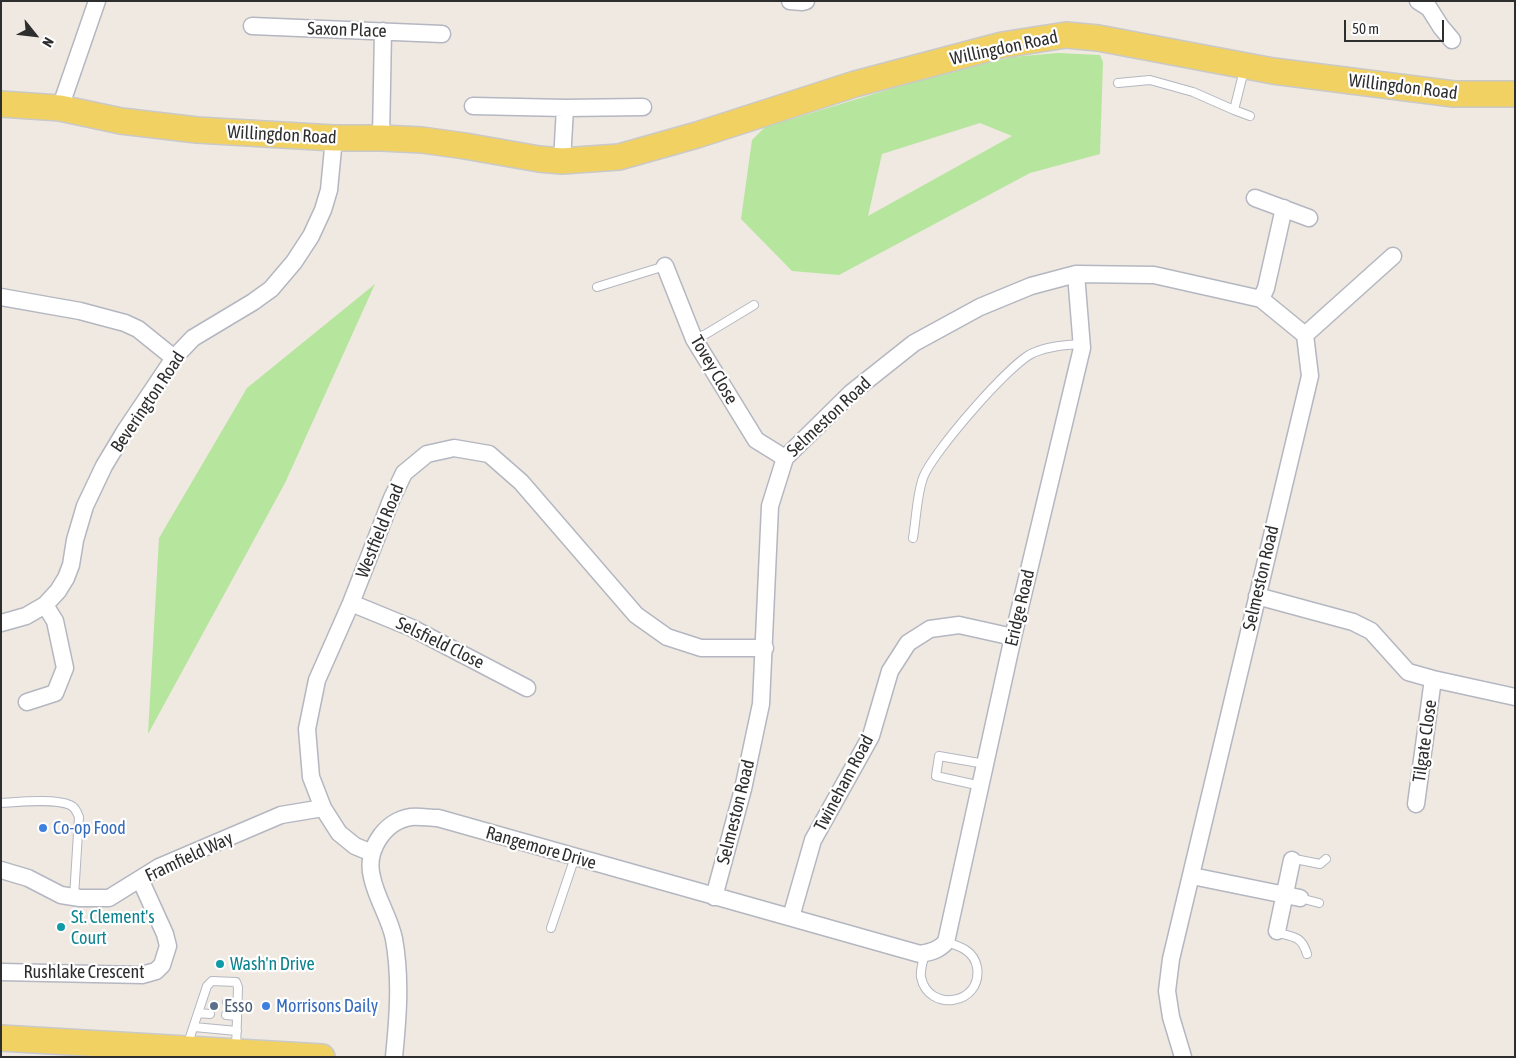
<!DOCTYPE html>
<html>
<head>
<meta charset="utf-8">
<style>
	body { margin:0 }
	#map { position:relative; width:1516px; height:1058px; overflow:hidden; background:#efe9e1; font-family:"Asap Condensed",sans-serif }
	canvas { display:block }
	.frame { position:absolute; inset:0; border:2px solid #2e2e2e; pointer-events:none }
	.north { position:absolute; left:10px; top:10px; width:50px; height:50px; -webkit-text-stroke:4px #fff; paint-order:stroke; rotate:119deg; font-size:14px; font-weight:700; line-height:20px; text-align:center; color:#2e2e2e }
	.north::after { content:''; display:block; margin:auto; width:18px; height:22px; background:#2e2e2e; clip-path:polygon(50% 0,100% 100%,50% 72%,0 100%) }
	.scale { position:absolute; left:1344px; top:20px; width:100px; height:22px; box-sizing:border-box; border:2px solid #2e2e2e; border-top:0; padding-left:6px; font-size:15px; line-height:18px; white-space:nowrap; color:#2e2e2e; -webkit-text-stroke:4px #fff; paint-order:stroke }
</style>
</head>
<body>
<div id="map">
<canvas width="1516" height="1058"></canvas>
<div class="frame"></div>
<div class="north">N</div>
<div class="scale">50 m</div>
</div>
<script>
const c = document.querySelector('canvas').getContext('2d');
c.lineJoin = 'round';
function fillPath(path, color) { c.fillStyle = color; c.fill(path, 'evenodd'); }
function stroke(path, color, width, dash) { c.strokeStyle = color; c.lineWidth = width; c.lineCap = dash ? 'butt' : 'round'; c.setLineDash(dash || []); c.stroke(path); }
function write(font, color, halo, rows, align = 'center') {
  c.font = font + ' "Asap Condensed",sans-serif'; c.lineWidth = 4.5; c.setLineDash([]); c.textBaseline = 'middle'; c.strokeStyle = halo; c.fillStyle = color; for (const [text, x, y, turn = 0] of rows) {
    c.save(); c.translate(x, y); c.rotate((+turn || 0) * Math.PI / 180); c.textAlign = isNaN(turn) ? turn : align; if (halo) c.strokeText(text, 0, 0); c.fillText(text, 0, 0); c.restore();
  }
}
const green = new Path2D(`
	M1058 53 1100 55 1103 62 1100 154 1030 173 839 275 792 271 741 219 752 140 765 127 933 76 1012 57ZM980 123 1012 136 868 216 882 154Z
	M375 284 285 483 148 734 159 538 247 388Z`);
const lane = new Path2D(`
	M1118 83 1150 80 1193 92 1234 110 1244 70
	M1234 110 1250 116
	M597 287 665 266
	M694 339 706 334 754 305
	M913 538C916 520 917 494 923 478 931 454 1011 362 1033 353 1049 346 1065 345 1082 344
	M981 786 936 776 939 756 985 764
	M1 803C18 802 55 798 70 805 75 807 77 812 79 817L74 897
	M1292 860 1295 859 1320 864 1326 859
	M1300 898 1319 903
	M551 928 575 857
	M1277 931 1279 933C1295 937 1302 937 1307 954
	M925 954C923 961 920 969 921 977 928 1013 983 1005 977 967 974 951 960 946 946 942
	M227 1002H238
	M198 1013 210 1014
	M226 1015 237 1016
	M194 1027 237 1031
	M189 1045 190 1037 207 986 212 981 236 982 238 987 236 1049`);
const street = new Path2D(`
	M790 1 802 2 806 1
	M1418 1 1429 8 1441 27 1452 40
	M252 26 442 34
	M473 106 565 108 643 107
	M60 108 97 1
	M381 138 383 31
	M562 161 565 108
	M1255 198 1309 218
	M665 266 694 339 756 440 785 458
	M1 297 80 311 125 323 138 329 174 358
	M1261 299 1266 288 1284 208
	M1305 335 1393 256
	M1257 596 1353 622 1371 631 1408 672 1433 679 1515 697
	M351 603 412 628 527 688
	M1 623 26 616 45 605 58 591 66 578 71 565 75 540 85 506 104 466 125 431 174 358 193 338 253 302 271 289 294 262 311 236 323 210 329 190 334 138
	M27 702 55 693 65 668 55 621 45 605
	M1416 804 1433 679
	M372 853 355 846 339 833 323 808 311 777 307 729 317 680 351 603 392 498 404 473 427 454 454 448 489 454 521 482 636 615 667 637 701 648H765
	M1 870 28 878 61 895 80 898H109L159 867 281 815 323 808
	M1192 876 1300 898
	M714 897 743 789 761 704 770 506 785 458 851 393 914 343 980 307 1031 286 1076 274 1154 275 1261 299 1305 335 1310 376 1171 959 1167 991 1171 1017 1183 1057
	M791 917 813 840 871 736 890 671 908 643 930 629 959 625 1013 637
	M1277 931 1292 860
	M1 972 142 975 156 971 162 965 168 946 165 934 140 879
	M394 1057C398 1017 401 978 394 939 390 918 376 898 372 877 365 851 384 821 411 817 420 816 429 818 438 818L920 954C931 952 939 950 946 942L1013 637 1082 348 1076 274`);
const primary = new Path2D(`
	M1 104 60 108 121 121 197 130 334 138H381L422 140 465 146 539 159 562 161 619 157 697 135 855 84 1002 45 1066 35 1098 38 1273 71 1454 94H1515
	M1 1038 322 1057`);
const markers = [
	[43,828,5,"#3f7fe0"],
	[61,927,5,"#0f9aa8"],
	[220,964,5,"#0f9aa8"],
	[214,1006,5,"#5c6f8a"],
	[266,1006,5,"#3f7fe0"]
];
const streetNames = [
	["Saxon Place",347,30,2],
	["Willingdon Road",1004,48,-12],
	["Willingdon Road",1403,87,7],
	["Willingdon Road",282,135,3],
	["Tovey Close",714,370,60],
	["Beverington Road",148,402,-56],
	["Selmeston Road",829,417,-43],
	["Westfield Road",380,531,-68],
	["Selmeston Road",1261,578,-77],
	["Eridge Road",1020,608,-77],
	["Selsfield Close",440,643,26],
	["Tilgate Close",1425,741,-82],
	["Twineham Road",844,783,-62],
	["Selmeston Road",736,812,-76],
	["Rangemore Drive",541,848,16],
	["Framfield Way",189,857,-25],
	["Rushlake Crescent",84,972]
];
const shopNames = [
	["Co-op Food",53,828],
	["Morrisons Daily",276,1006]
];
const cultureNames = [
	["St. Clement's",71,917],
	["Court",71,938],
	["Wash'n Drive",230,964]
];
const serviceNames = [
	["Esso",224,1006]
];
fillPath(green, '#b6e59e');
stroke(lane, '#b4b7c1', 10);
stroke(street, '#b4b7c1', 19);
stroke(primary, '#c9c9c9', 28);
stroke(lane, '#fff', 8);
stroke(street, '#fff', 16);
stroke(primary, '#f2d163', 25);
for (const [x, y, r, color] of markers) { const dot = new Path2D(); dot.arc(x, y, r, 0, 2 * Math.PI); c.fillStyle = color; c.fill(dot); stroke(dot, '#fff', 2); }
write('18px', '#2e2e2e', '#fff', streetNames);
write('18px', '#366cbe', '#fff', shopNames, 'left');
write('18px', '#0d838f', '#fff', cultureNames, 'left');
write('18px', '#4e5e75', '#fff', serviceNames, 'left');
</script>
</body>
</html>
